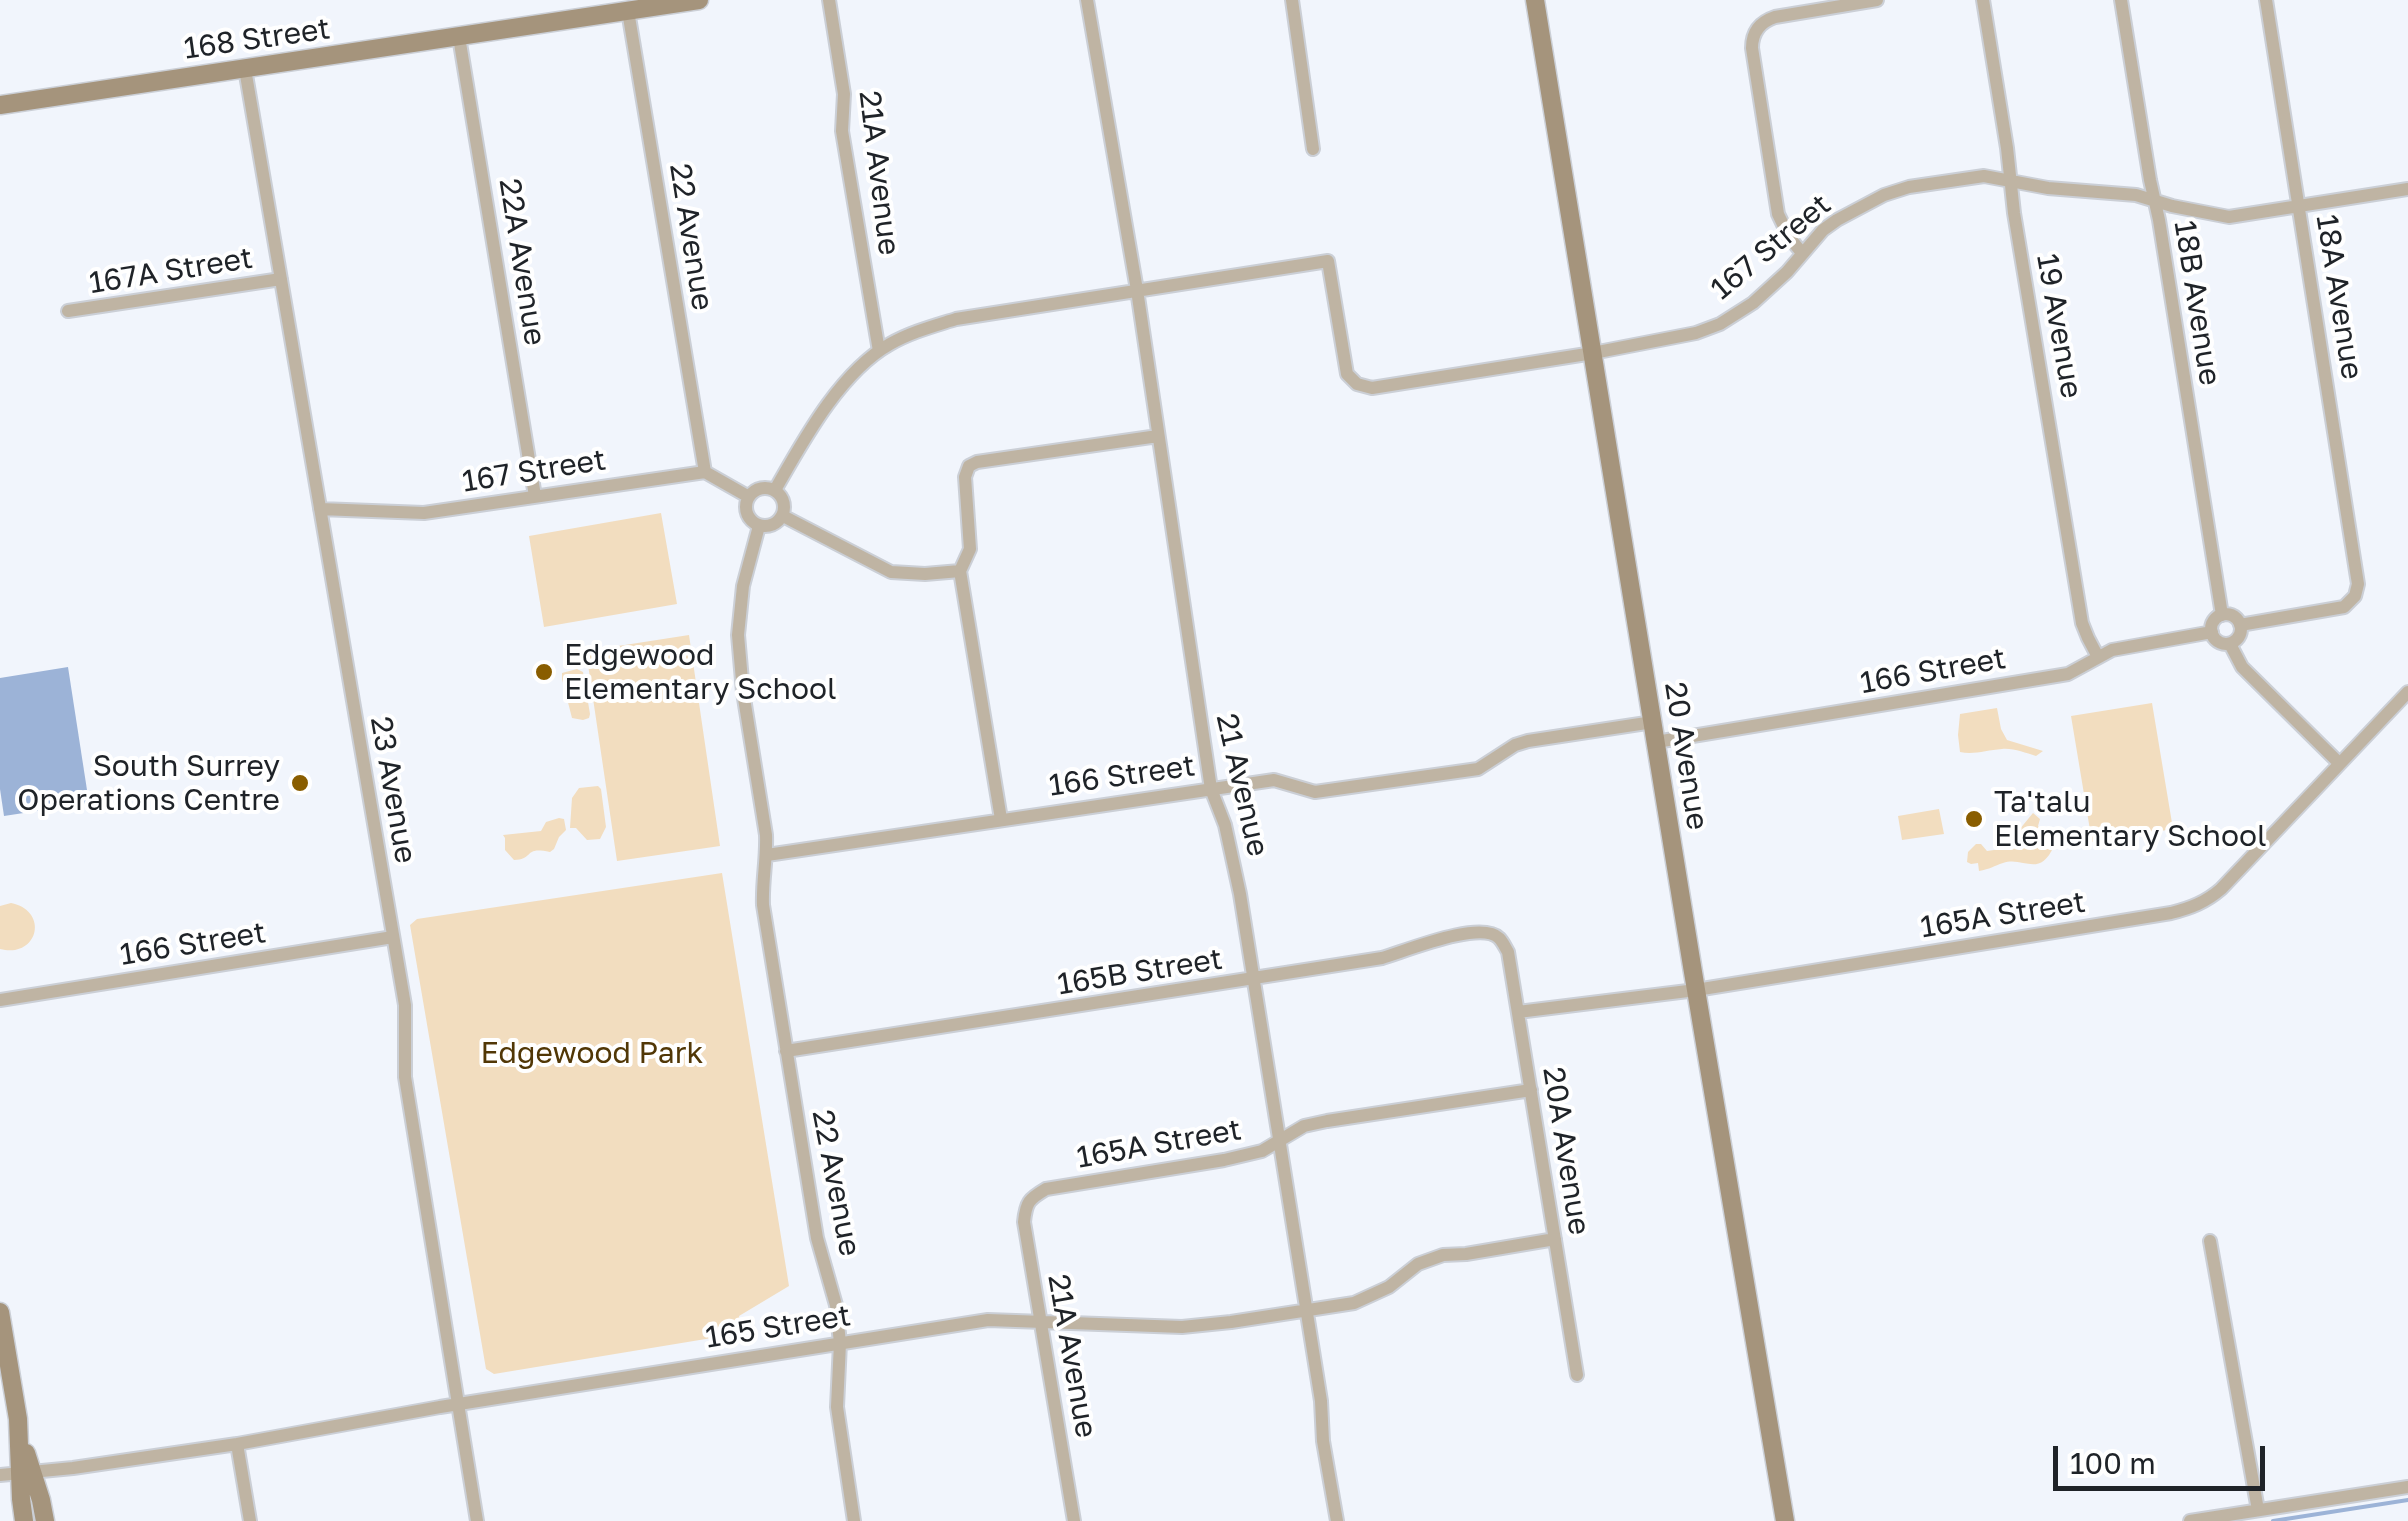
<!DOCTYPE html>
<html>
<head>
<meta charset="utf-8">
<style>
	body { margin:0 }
	#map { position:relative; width:2408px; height:1521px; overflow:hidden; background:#f1f5fc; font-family:"Golos Text",sans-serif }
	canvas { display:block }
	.scale { position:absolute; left:2053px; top:1446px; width:212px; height:45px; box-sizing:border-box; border:5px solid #1f2328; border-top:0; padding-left:12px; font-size:30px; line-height:35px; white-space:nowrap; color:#1f2328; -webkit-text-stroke:8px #fff; paint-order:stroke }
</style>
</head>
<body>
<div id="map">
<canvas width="2408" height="1521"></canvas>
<div class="scale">100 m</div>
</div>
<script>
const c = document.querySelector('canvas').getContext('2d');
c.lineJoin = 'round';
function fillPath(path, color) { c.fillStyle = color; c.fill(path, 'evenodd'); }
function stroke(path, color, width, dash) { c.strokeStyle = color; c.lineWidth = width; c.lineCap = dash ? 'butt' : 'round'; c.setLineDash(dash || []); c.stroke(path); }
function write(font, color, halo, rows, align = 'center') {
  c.font = font + ' "Golos Text",sans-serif'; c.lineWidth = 8; c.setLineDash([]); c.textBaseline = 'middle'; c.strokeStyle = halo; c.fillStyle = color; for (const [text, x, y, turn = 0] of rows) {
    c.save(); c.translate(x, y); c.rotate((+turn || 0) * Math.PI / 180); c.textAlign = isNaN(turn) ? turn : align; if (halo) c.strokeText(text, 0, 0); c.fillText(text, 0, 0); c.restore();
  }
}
const green = new Path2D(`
	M661 513 677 604 544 627 529 536Z
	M689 635 720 846 617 861 586 651Z
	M577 669 583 672 590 714 589 718 583 720 572 718 562 679V673Z
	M2152 703 2173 829 2092 842 2071 716Z
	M1997 708 2001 729 2007 740 2043 751 2036 756C2025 753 2014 748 2002 749 1987 750 1974 755 1960 752L1958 735 1960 714Z
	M598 786 601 789 606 827 600 839 587 840 576 828H570L572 798 579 788Z
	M1939 809 1944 834 1902 840 1898 816Z
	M2033 813 2040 819 2038 826 2054 846C2039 879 2024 856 2003 863 1994 866 1990 869 1979 871L1978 863 1971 864 1967 862 1968 852 1976 844H1981L1987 851 2008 848 2016 841 2019 830Z
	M559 818 564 819 566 830 559 837 554 849 550 852C523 846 535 859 514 860L505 850V838L503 835 541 831 546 822Z
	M722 873 789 1286 739 1316 742 1333 494 1374 486 1369 410 925 417 919Z
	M11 903C50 911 38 959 0 949V906Z`);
const water = new Path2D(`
	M68 667 89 803 4 816 0 789V678Z`);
const stream = new Path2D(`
	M2273 1521 2408 1500`);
const street = new Path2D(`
	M829 0 844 94 842 131 879 351
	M1087 0 1137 290 1211 789 1225 825 1240 894 1321 1401 1323 1441 1337 1521
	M1292 0 1313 149
	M1983 0 2007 148 2014 213 2082 623 2088 638 2098 657
	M2121 0 2150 180 2159 220 2222 615
	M628 11 705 472
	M459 37 535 496
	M245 69 405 1005V1077L477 1521
	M1802 253 1789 237 1778 214 1752 48C1752 32 1760 22 1775 17L1877 0
	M68 311 281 279
	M746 507a19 19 0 1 1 38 0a19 19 0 1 1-38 0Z
	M775 490C803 441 840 372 890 344 911 332 934 326 956 319L1328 261 1347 374 1357 384 1372 388 1593 353 1696 333 1720 324 1753 303 1787 272 1823 230 1837 220 1884 195 1909 187 1984 176 2048 188 2136 195 2172 206 2229 217 2408 189
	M320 509 424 513 705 472 749 497
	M783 516 891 572 925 574 960 571 970 549 965 477 969 466 977 462 1158 436
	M759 526 743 586 738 635 743 692 766 835C767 859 762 881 763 905L817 1238 836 1305 840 1343 837 1407 854 1521
	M960 571 1001 819
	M2211 629a15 15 0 1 1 30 0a15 15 0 1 1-30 0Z
	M2240 625 2344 607 2355 596 2358 584 2266 0
	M2230 644 2242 667 2339 763
	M1656 742 2068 674 2112 650 2212 632
	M767 855 1274 780 1315 792 1478 769 1515 745 1528 741 1653 722
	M0 1000 393 937
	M1518 1012 1696 990 2171 913C2191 908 2206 902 2221 889L2408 692
	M786 1051 1382 958C1406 951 1480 920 1499 938 1503 942 1505 947 1508 952L1577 1375
	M2210 1241 2258 1510
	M237 1444 250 1521
	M0 1475 73 1468 237 1444 440 1407 988 1320 1182 1327 1231 1322 1354 1303 1389 1287 1418 1264 1443 1255 1466 1254 1555 1239
	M1074 1521 1024 1222C1026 1202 1029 1199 1046 1189L1224 1160 1262 1151 1304 1126 1327 1121 1531 1090
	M2190 1521 2408 1487`);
const secondary = new Path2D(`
	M1535 0 1693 972 1785 1521
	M0 105 699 0
	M0 1312 18 1419 21 1499 24 1521
	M26 1453 41 1500 45 1521`);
const markers = [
	[544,672,10,"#895d00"],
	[300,783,10,"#895d00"],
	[1974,819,10,"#895d00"]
];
const streetNames = [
	["168 Street",257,39,-8],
	["21A Avenue",879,173,83],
	["22 Avenue",691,237,81],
	["167 Street",1771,247,-40],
	["22A Avenue",522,262,81],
	["167A Street",171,271,-9],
	["18A Avenue",2339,297,81],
	["18B Avenue",2197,303,81],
	["19 Avenue",2059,326,80],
	["167 Street",534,471,-9],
	["166 Street",1933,671,-10],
	["20 Avenue",1686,756,81],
	["166 Street",1122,776,-8],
	["21 Avenue",1242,785,77],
	["23 Avenue",393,790,80],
	["165A Street",2003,915,-9],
	["166 Street",193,944,-9],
	["165B Street",1140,972,-9],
	["165A Street",1159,1144,-10],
	["20A Avenue",1566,1151,81],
	["22 Avenue",836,1183,79],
	["165 Street",778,1327,-9],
	["21A Avenue",1072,1356,80]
];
const poiNames = [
	["Edgewood",564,655],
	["Elementary School",564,689],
	["South Surrey",280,766,"right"],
	["Operations Centre",280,800,"right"],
	["Ta'talu",1994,802],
	["Elementary School",1994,836]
];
const parkNames = [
	["Edgewood Park",592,1053]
];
fillPath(green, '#f2ddbf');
fillPath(water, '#9cb3d7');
stroke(stream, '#9cb3d7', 4);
stroke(street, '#cbcfd6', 16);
stroke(secondary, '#cbcfd6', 21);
stroke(street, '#bfb4a3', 12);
stroke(secondary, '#a5947c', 18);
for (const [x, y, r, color] of markers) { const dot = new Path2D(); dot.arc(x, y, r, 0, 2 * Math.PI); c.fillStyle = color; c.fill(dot); stroke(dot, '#fff', 4); }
write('30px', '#1f2328', '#fff', streetNames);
write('30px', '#1f2328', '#fff', poiNames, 'left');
write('30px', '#513706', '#fff', parkNames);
</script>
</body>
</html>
